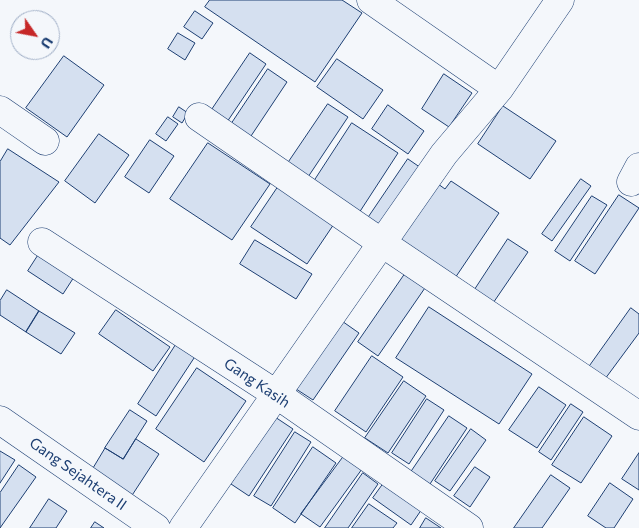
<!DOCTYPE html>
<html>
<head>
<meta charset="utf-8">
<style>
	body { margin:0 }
	#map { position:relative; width:639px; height:528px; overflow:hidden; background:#f4f7fb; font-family:Commissioner,sans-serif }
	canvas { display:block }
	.north { position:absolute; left:10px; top:10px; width:50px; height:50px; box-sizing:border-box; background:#f4f7fb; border:1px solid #9eadc5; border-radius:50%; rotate:123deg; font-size:14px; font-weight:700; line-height:20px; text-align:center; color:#1d3f73 }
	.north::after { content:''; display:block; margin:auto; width:18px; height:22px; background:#c62828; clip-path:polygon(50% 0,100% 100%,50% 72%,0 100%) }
</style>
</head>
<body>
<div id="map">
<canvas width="639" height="528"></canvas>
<div class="north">U</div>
</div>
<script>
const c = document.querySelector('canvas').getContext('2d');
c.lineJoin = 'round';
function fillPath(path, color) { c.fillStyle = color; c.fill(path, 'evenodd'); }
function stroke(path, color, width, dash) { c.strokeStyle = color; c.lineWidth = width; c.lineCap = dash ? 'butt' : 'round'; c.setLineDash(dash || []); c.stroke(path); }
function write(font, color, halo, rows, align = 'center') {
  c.font = font + ' Commissioner,sans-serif'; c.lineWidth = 4; c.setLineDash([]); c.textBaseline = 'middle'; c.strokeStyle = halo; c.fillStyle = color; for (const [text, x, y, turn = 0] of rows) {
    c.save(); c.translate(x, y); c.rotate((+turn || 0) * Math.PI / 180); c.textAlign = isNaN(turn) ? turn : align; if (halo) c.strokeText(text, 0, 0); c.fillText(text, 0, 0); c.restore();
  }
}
const building = new Path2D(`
	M210 0H342L362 13 315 82 205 7Z
	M195 11 213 23 202 39 184 27Z
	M178 33 195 43 185 60 168 49Z
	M250 53 266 64 227 122 211 111Z
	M64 56 104 85 67 137 26 108Z
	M337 59 383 90 363 119 317 87Z
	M268 69 287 82 249 139 230 126Z
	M444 74 472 93 449 127 422 109Z
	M328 104 348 117 306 180 286 166Z
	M388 105 424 131 408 154 372 129Z
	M503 106 556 141 530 179 478 144Z
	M179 107 188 113 182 123 173 117Z
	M168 117 178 124 166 141 156 134Z
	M352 123 398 153 357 216 311 186Z
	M99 134 129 155 95 203 65 181Z
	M150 140 174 156 149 193 125 177Z
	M208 143 270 184 232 240 170 199Z
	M8 149 59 182 10 245 0 238V162Z
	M408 159 424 170 383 232 366 221Z
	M581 179 591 186 552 241 542 234Z
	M282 181 338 218 307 264 251 227Z
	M434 181 445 189 451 181 499 213 453 281 394 239Z
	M619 195 639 208 595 274 575 261Z
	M592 196 607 205 570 261 555 251Z
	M508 239 528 252 489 309 470 297Z
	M255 240 312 274 296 299 240 264Z
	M39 254 74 277 63 294 28 271Z
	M407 271 427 285 378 356 358 342Z
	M7 290 39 311 26 332 0 315V301Z
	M429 307 532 374 499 424 396 358Z
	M631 308 639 314V333L605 379 589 367Z
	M116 310 170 347 153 371 99 334Z
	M39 311 75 333 61 354 26 332Z
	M339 319 359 333 313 400 293 387Z
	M177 343 196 355 156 416 138 404Z
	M372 356 403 377 366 432 335 411Z
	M197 368 246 401 204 462 156 429Z
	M404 381 426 396 388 453 365 438Z
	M539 387 566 405 537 448 509 430Z
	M427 399 444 410 409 464 392 453Z
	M571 404 583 412 551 460 539 452Z
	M130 410 147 421 123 459 105 448Z
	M449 416 467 428 428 487 409 475Z
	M275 417 293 429 249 496 231 484Z
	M584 417 612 436 581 483 552 465Z
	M471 429 486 440 450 491 435 481Z
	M295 432 311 442 271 506 254 496Z
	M136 439 159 454 127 503 87 478 105 448 123 459Z
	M313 447 336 463 295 523 273 508Z
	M0 451 15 460 0 483Z
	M639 453V490L622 479Z
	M344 456 362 469 320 527 301 514Z
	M19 465 36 477 0 528V493Z
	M475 467 490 477 470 507 454 496Z
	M363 473 378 484 348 528H325Z
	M551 475 570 488 542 528H514Z
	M386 480 424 506 411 525 373 498Z
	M610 483 633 499 614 528H606L588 516Z
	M49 499 67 511 56 528H30Z
	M369 504 397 523 393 528H352Z
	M426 518 441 528H420Z
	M95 522 104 528H91Z`);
const minor = new Path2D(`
	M371 0 499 89
	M0 110 45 141
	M199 117 382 243 639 416
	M631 182 639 167
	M42 242 276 394 469 528
	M0 420 156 528
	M183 528 444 154 499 89 560 0`);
const streetNames = [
	["Gang Kasih",257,383,34],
	["Gang Sejahtera II",78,474,35]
];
fillPath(building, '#d5e0f0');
stroke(building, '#1d3f73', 1);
stroke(minor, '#1d3f73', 29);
stroke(minor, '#f4f7fb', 28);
write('15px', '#1d3f73', '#f4f7fb', streetNames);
</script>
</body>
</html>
